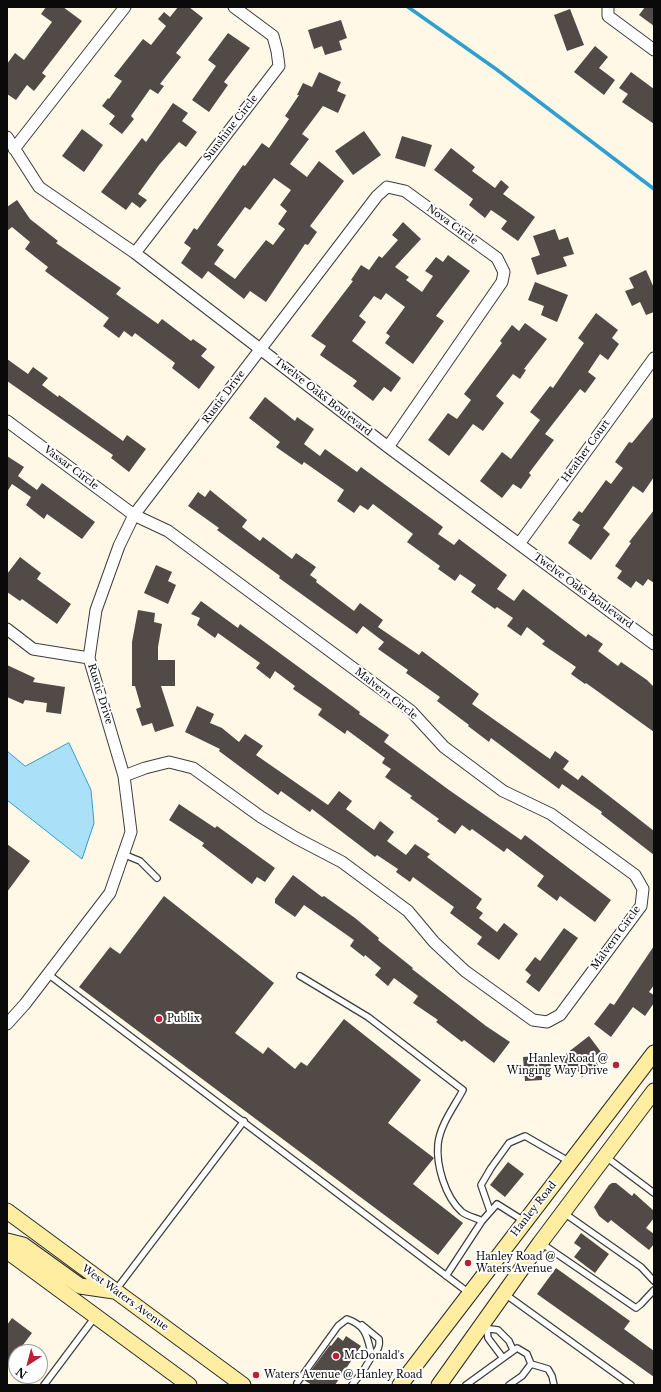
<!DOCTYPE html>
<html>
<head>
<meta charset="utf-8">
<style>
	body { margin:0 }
	#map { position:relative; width:661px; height:1392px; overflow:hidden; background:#fff8e6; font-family:"Libre Baskerville",serif }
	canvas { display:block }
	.frame { position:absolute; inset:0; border:8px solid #0a0a0a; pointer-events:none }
	.north { position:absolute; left:8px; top:1344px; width:40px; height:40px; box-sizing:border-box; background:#fff; border:1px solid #9d9d9d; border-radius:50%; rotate:216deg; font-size:11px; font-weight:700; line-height:16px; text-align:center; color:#0a0a0a }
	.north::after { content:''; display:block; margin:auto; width:14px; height:18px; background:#bc2034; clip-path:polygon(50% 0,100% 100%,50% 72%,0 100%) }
</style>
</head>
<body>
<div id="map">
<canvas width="661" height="1392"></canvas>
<div class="frame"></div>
<div class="north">N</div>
</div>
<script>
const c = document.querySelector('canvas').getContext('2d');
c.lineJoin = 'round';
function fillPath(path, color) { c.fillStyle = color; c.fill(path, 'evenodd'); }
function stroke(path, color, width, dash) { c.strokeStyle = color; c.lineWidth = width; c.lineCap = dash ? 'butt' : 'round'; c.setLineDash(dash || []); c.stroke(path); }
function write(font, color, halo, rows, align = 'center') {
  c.font = font + ' "Libre Baskerville",serif'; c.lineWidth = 4; c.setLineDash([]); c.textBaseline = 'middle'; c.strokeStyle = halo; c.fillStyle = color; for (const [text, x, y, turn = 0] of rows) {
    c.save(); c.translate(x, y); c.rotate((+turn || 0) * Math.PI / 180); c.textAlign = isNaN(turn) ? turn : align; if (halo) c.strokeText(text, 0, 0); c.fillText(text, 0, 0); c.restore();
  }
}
const water = new Path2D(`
	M69 743 91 790 94 823 82 859 7 800V751L25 766Z`);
const stream = new Path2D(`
	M408 7 496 69 654 189`);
const building = new Path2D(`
	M46 7H63L82 21 42 73 46 76 34 91 27 85 16 100 7 94V64L15 53 24 60 52 22 41 14Z
	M178 7H189L203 18 176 53 181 57 160 84 164 86 158 94 150 89 131 116 134 119 122 134 109 124 115 116 102 106 108 98 109 99 122 81 114 76 143 39 151 45 166 26 158 19 164 12 170 17Z
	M645 7H654V26L639 15Z
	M570 9 584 45 567 51 554 15Z
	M341 20 347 38 339 41 342 50 325 55 322 46 314 49 308 30Z
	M228 33 250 48 224 82 228 85 209 112 192 100 216 66 208 60Z
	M595 46 608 57 599 68 615 80 604 95 574 72Z
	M319 72 341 82 337 91 346 95 338 113 323 106 302 134 309 139 290 164 307 177 319 161 344 181 310 226 317 232 308 245 305 244 266 302 250 291 244 299 208 271 202 279 181 263 191 248 184 243 194 228 197 230 243 165 245 166 262 143 269 148 289 119 285 116 299 95H297L303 83 312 87ZM274 178 291 190 280 205 287 211 278 224 285 229 273 245 266 240 235 279 214 264 224 250 217 245 245 207 250 210Z
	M631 72 654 89V124L622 102 628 94 619 88Z
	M173 103 188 113 182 121 197 132 186 147 179 142 159 165 138 194 147 200 140 208 132 202 126 210 101 192 142 138 146 142Z
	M82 129 103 145 84 172 62 156Z
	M364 131 381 155 353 175 335 151Z
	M402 136 432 145 425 167 395 158Z
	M451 148 475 167 472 171 495 188 501 180 509 187 503 194 535 217 518 241 501 229 507 221 491 210 485 218 469 205 473 199 434 170Z
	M17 200 30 219 58 241 56 243 121 288 116 294 158 324 162 319 191 341 193 339 207 349 201 356 215 367 199 389 172 368 175 363 135 333 132 337 124 331 119 338 103 326 109 318 45 271 48 267 25 249 30 242 12 227 7 231V207Z
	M403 222 421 239 395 267 409 277 406 280 422 292 433 276 425 271 436 257 443 262 448 255 470 271 436 316 444 321 413 364 385 343 390 336 386 333 405 307 386 293 381 300 374 296 359 316 366 322 352 341 401 378 391 392 384 387 373 401 353 386 357 381 320 355 326 346 311 336 353 281 351 280 361 265 369 270 379 256 382 258 398 240 392 235Z
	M555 229 559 240 568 237 574 254 563 257 567 266 537 275 531 258 540 255 533 236Z
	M646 270 654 288V312L646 315 640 302 632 306 625 291 634 288 629 278Z
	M535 282 568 295 557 322 541 315 544 306 528 300Z
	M596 313 618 330 612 338 619 344 608 360 600 354 588 372 596 378 585 393 580 389 545 434 554 440 529 473 531 475 521 489 513 484 502 498 480 481 502 452 511 459 540 420 530 412 550 386 553 388 584 343 578 338Z
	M525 323 547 339 524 369 526 370 520 379 513 374 496 396 504 403 483 431 473 424 449 456 428 440 448 413 457 419 471 400 464 394 502 343 500 341 512 325 519 331Z
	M7 359 28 374 33 367 48 378 42 385 58 397 59 395 123 441 127 435 146 449 129 472 111 458 113 455 7 381Z
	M265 397 295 421 297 417 314 429 304 444 320 456 325 449 357 472 361 467 443 527 438 534 454 545 459 539 507 575 497 589 514 601 523 589 586 637 588 634 603 644 598 651 618 666 621 662 647 680 654 687V732L586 683 585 684 571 674 576 667 542 644 545 641 527 627 521 636 507 626 513 618 497 607 495 609 471 592 476 585 460 574 455 581 438 569 440 566 407 542 413 534 373 504 368 510 360 505 354 513 337 501 344 490 304 462 302 465 276 447 280 442 249 418Z
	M654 416V477L643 493 633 486 603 528 610 534 591 560 568 543 580 525 572 520 579 511 582 513 606 480 611 484 623 468 615 462 629 442 632 443Z
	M7 456 24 467 18 476 37 490 42 483 95 522 82 539 47 514 44 519 26 505 31 497 12 484 7 492Z
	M210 490 247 520 242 527 260 541 263 537 292 559 296 553 316 567 310 575 317 580 316 582 354 611 360 603 383 620 378 627 419 655 422 651 479 694 472 704 550 759 555 751 569 761 563 769 578 780 582 775 640 820 654 831V855L601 814 602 812 562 784 559 789 491 738 489 742 468 726 469 725 437 701 440 697 406 673 408 670 378 649 384 642 363 626 357 634 279 578 280 576 217 530 219 528 188 506 198 492 205 497Z
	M654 510V583L648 579 643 586 636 581 631 588 617 578 622 571 615 566 631 543 629 542Z
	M20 557 41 573 37 579 71 604 57 624 22 599 20 601 7 592V574Z
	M156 565 172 572 168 581 176 585 168 604 144 593Z
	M201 601 238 628 240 624 360 712 359 714 389 735 384 742 449 790 521 840 525 835 611 900 595 922 560 896 557 901 537 886 544 876 507 848 504 852 472 829 470 831 462 825 455 834 437 821 439 819 410 798 412 796 385 777 391 769 382 763 385 758 347 730 345 734 318 715 322 709 293 689 295 686 275 671 270 679 256 668 260 663 218 633 215 638 197 625 200 618 191 614Z
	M138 610 155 613 154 622 162 624 158 647V660H175V686H161L174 726 155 732 152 723 142 726 136 709 141 707 135 686H132V642Z
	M7 665 35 678 33 682 65 687 61 714 46 712 47 703 25 700 23 704 7 697Z
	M197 706 214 714 210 723 222 728 239 742 245 734 263 746 256 755 328 805 339 791 352 801 346 809 374 830 380 821 394 832 387 841 406 855 415 844 430 854 427 857 482 899 476 908 483 913 479 918 497 932 504 923 518 934 499 960 477 944 482 937 450 913 454 907 413 877 410 882 396 872 398 869 377 855 375 857 312 809 310 812 281 791 278 795 219 751 220 749 185 732Z
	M179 804 215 828 217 826 275 868 265 882 257 877 252 884 202 846 204 843 169 820Z
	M7 844 30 861 7 892Z
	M293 875 322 897 324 896 355 918 379 938 378 940 413 968 412 969 486 1026 510 1042 494 1063 464 1040 462 1042 436 1022 438 1020 413 1003 418 996 394 978 388 986 375 975 381 968 365 955 364 957 350 946 354 940 304 905 295 917 275 903V899Z
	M164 896 274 983 235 1033 263 1054 268 1047 295 1069 301 1062 307 1066 344 1019 421 1080 388 1123 434 1158 413 1184 463 1223 438 1255 79 987 110 947 120 954Z
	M564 928 578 938 539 992 526 982 531 975 525 970 535 957 540 961Z
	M654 946V985L649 992 654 995V1003L645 1016 633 1007 611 1037 594 1024 610 1003 614 1005Z
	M589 1036 601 1052 593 1057 598 1065 582 1077 577 1069 569 1075 558 1060Z
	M550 1055 551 1072H542V1080L525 1081 523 1057Z
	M508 1162 524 1174 505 1197 490 1185Z
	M612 1183H616L632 1196 634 1193 654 1211V1218L646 1228 654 1234V1244L649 1250 611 1220 608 1223 599 1216 594 1207 609 1185Z
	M581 1233 609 1254 595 1273 574 1257 581 1248 574 1243Z
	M556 1268 630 1321 624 1329 654 1351V1377L537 1294Z
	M12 1318 32 1333 7 1366V1325Z
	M346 1336 361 1346 335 1385H312L304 1380 330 1345 331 1346 338 1337 343 1341Z`);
const service = new Path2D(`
	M123 854 140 861 157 878
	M48 974 469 1293
	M300 976 368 1017 463 1090C454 1107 440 1125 438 1144 436 1165 445 1197 462 1212 467 1216 476 1218 482 1221L446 1276
	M606 1157 654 1193
	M490 1211 481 1185 491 1168 509 1143 525 1136 570 1162
	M564 1213 641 1267 654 1281
	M482 1221 497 1204 524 1221
	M541 1243 636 1308 641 1304 654 1290
	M115 1291 244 1121
	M505 1294 631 1385
	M362 1325 379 1339C380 1347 378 1350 372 1356
	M482 1328 498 1330 509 1341 513 1350
	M487 1330 488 1338 503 1358
	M297 1383 338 1326 347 1319C367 1326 367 1337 372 1356L363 1371 352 1385
	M44 1385 95 1317
	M466 1385 517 1348 527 1354 531 1364 548 1369 552 1376 554 1385
	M509 1385 522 1376 531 1364`);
const minor = new Path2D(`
	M608 7V16L654 50
	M7 137 39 187 135 253 388 447 654 644
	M14 149 125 7
	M135 253 279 66 277 51 273 36 234 7
	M7 421 134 515 168 531 411 711 444 747 503 791 551 814 635 875 643 889 641 906 560 1015 547 1022 533 1020 465 971 434 942 408 911 342 862 296 838 261 817 193 768 169 762 145 768 124 776
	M519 544 654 358
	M7 629 33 649 89 658
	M7 1024 25 1004 110 893 131 832 124 776 89 658 96 610 119 546 134 515 377 196 387 187 405 191 497 258 504 272 502 282 388 447`);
const secondary = new Path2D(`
	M7 1211 243 1385
	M7 1241 23 1245 80 1286 114 1291
	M7 1251 189 1385
	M400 1385 654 1053
	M439 1385 540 1243 654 1091`);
const markers = [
	[159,1019,4,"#bc2034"],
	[616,1065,4,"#bc2034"],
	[468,1263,4,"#bc2034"],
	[336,1356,4,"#bc2034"],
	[256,1375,4,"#bc2034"]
];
const streetNames = [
	["Sunshine Circle",231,128,-52],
	["Nova Circle",452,225,36],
	["Rustic Drive",224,397,-53],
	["Twelve Oaks Boulevard",323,397,38],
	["Heather Court",586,451,-54],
	["Vassar Circle",71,468,37],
	["Twelve Oaks Boulevard",583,591,36],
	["Rustic Drive",100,694,73],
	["Malvern Circle",386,694,38],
	["Malvern Circle",616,938,-54],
	["Hanley Road",534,1209,-52],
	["West Waters Avenue",125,1298,36]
];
const poiNames = [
	["Publix",167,1019],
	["Hanley Road @",608,1059,"right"],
	["Winging Way Drive",608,1071,"right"],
	["Hanley Road @",476,1257],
	["Waters Avenue",476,1269],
	["McDonald's",344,1356],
	["Waters Avenue @ Hanley Road",264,1375]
];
fillPath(water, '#aae1f8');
stroke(water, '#2f9ed0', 1);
stroke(stream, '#2f9ed0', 3.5);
fillPath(building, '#524a46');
stroke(service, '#3d3d3d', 8);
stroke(minor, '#3d3d3d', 13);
stroke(secondary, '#2c2c2c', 17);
stroke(service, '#fff', 5.5);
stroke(minor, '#fff', 11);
stroke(secondary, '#ffeda1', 15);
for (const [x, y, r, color] of markers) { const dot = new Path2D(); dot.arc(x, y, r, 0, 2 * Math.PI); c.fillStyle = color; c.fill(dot); stroke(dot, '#fff', 1.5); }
write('10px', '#0a0a0a', '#fff', streetNames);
write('10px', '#0a0a0a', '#fff', poiNames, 'left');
</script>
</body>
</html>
